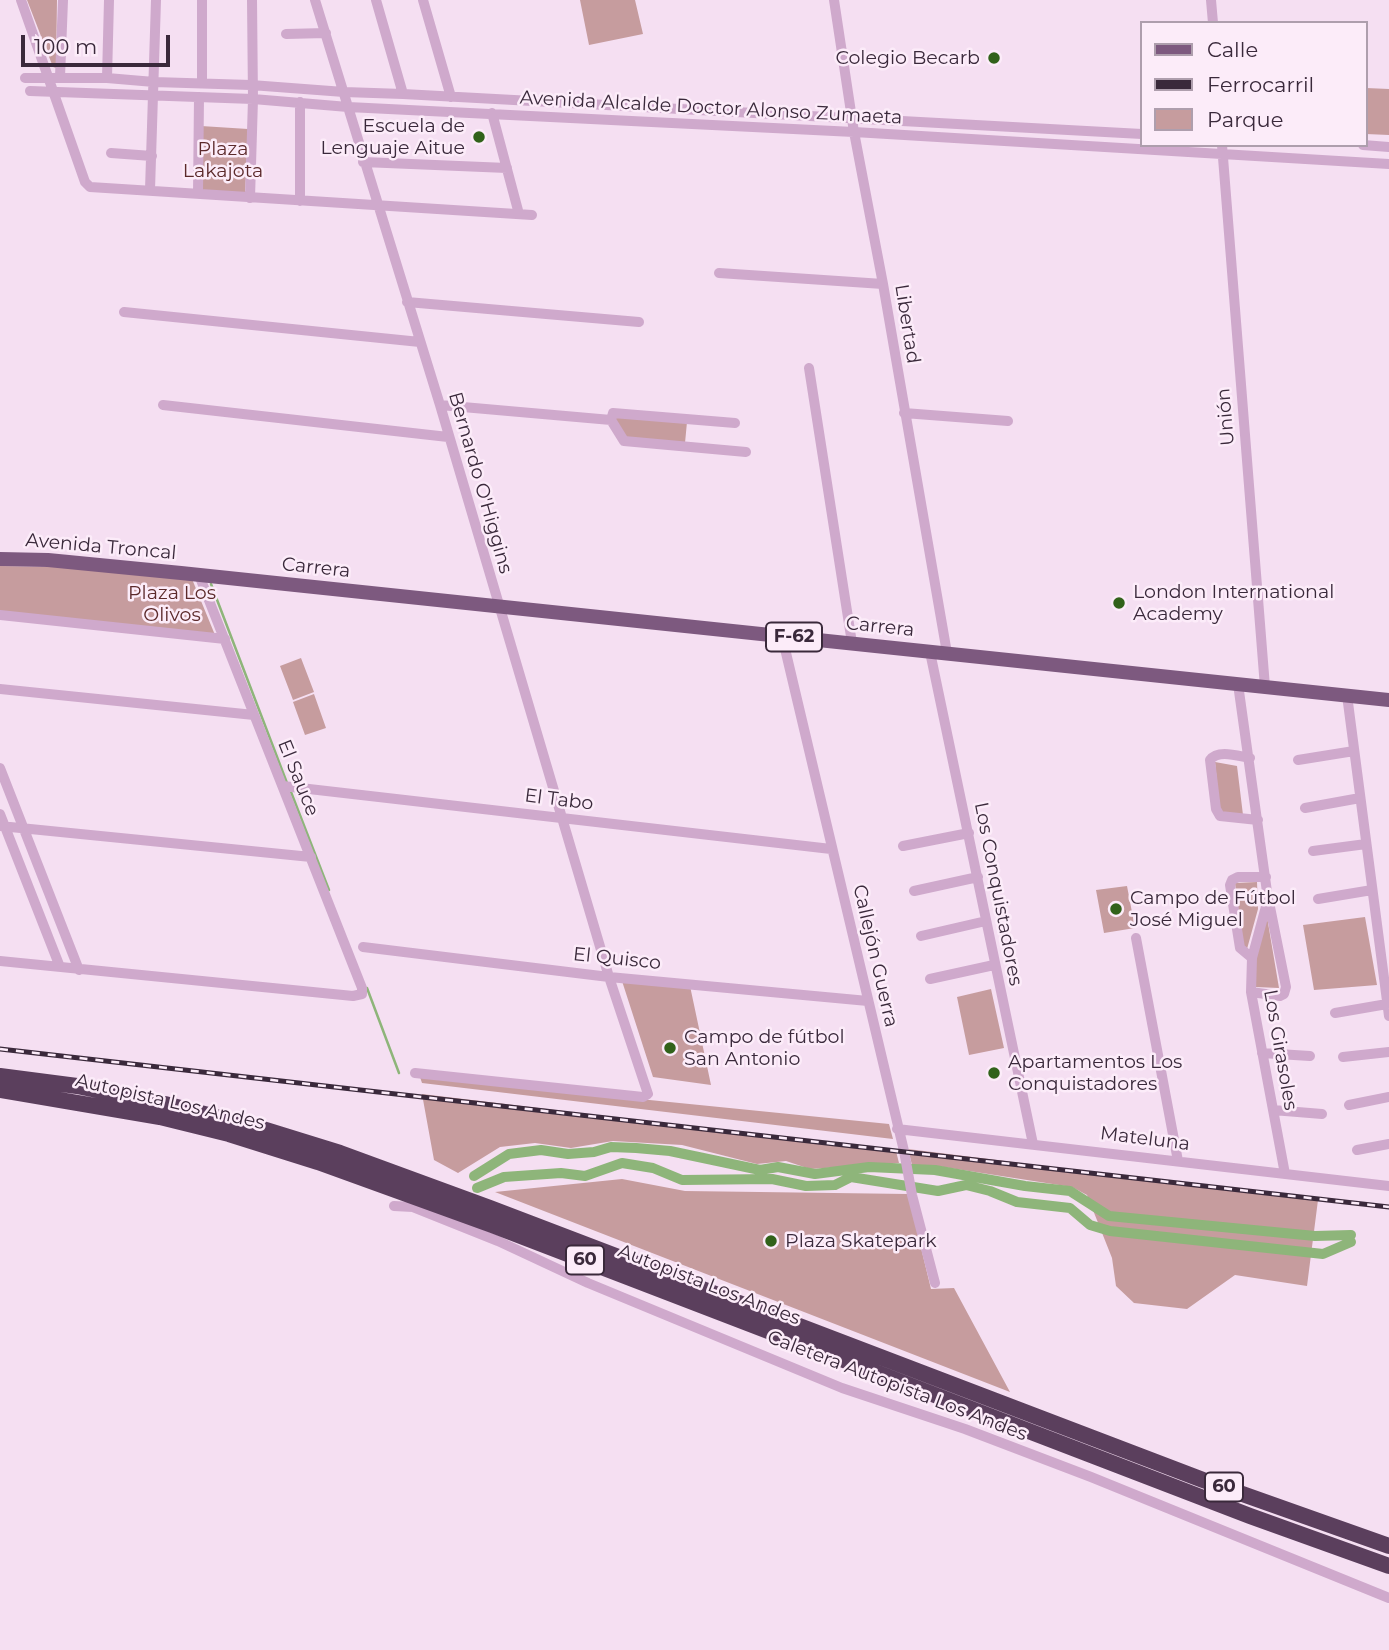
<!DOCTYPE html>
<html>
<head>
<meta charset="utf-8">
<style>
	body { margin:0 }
	#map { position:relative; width:1389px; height:1650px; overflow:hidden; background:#f5dff2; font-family:Montserrat,sans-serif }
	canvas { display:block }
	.legend { position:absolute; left:1140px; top:21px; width:228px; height:126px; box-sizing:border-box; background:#fcecf9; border:2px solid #ae9ead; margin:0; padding:9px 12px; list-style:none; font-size:21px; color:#3a293b }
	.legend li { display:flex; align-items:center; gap:14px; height:35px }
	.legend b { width:35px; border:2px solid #ae9ead }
	.scale { position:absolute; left:21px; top:35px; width:149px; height:32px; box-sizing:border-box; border:4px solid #3a293b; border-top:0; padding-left:9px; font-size:21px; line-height:24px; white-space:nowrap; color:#3a293b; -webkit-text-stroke:5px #fcecf9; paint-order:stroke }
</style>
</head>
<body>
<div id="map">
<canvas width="1389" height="1650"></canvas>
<ul class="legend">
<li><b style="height:9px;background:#7d597f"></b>Calle</li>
<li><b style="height:9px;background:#3a293b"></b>Ferrocarril</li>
<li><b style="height:19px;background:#c69c9e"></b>Parque</li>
</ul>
<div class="scale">100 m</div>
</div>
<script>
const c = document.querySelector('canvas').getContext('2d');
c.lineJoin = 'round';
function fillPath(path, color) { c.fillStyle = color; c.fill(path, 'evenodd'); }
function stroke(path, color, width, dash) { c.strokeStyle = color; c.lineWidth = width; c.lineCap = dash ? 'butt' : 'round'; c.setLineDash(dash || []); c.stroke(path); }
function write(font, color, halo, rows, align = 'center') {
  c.font = font + ' Montserrat,sans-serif'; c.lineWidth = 5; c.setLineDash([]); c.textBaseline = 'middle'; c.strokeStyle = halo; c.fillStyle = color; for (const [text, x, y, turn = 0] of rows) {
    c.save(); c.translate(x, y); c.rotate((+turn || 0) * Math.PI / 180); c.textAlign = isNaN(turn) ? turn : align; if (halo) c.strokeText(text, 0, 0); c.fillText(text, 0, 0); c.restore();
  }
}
const green = new Path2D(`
	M27 0H57L56 68 53 67Z
	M580 0H635L643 34 589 45Z
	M1366 88 1389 89V135L1366 134Z
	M201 126 248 129 245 195 200 191Z
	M616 416 687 422 685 443 626 439 615 423Z
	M0 566 58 567 192 579 215 635 0 612Z
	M301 658 314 692 293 700 280 666Z
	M314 694 326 728 305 735 293 702Z
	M1215 762 1237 766 1243 815 1220 812Z
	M1257 882 1258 909 1247 949H1243L1235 883Z
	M1127 886 1135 928 1104 933 1096 890Z
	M1267 917 1279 988 1256 987 1255 958Z
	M1365 917 1377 985 1314 990 1303 925Z
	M622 981 690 986 711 1085 653 1077Z
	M991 989 1004 1048 969 1055 957 997Z
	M420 1077 889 1124 893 1139 422 1083Z
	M422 1094 896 1151 899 1163 810 1169 786 1161 757 1164 682 1145 613 1141 571 1148 535 1143 500 1147 458 1173 434 1160Z
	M908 1149 1318 1200 1307 1286 1235 1275 1187 1309 1134 1303 1116 1286 1112 1258 1087 1195 1072 1187 937 1166 912 1165Z
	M622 1179 685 1191 908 1194 931 1289 954 1288 1010 1392 495 1192Z`);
const stream = new Path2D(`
	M211 584 287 783
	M291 792 329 890
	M367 988 399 1073`);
const canal = new Path2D(`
	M474 1176 509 1154 541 1150 568 1154 594 1152 611 1147 636 1148 670 1151 760 1170 778 1167 815 1174 869 1167 935 1170 1025 1186 1070 1191 1109 1216 1315 1236 1351 1235
	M477 1188 504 1177 561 1173 585 1176 622 1163 653 1168 682 1180 772 1179 806 1186 835 1185 851 1177 938 1191 966 1185 990 1191 1017 1202 1070 1208 1090 1225 1110 1231 1323 1254 1351 1242`);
const minor = new Path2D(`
	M21 0 85 182 90 187 532 215
	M315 0 440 405 609 977 648 1094 643 1097 415 1073
	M376 0 403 94
	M423 0 451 97
	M834 0 854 132 883 284 947 653
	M1211 0 1213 23
	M286 34 326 33
	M60 77 63 0
	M25 78H107L154 82 251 85 344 92 403 94 1142 134
	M107 78 109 0
	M202 83V0
	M30 91 253 99 348 107 854 132 1389 164
	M300 102V201
	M492 113 519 214
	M1222 145 1265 687
	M1363 145 1389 147
	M111 153 152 156
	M363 162 507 168
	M150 190 156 0
	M198 194 199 97
	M250 198 253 99 252 0
	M719 273 883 284
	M407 302 639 322
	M124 312 420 342
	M809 368 852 643
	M163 405 448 437
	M440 405 611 420 613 413 735 423
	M904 413 1008 421
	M611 420 624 441 746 452
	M0 615 225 639
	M782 636 904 1151 912 1195 935 1283
	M930 652 1033 1144
	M1238 684 1268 899 1252 958 1251 992 1285 1174
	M0 689 254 715
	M1347 695 1389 1016
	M1250 758C1238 756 1218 749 1210 760L1216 809 1220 816 1258 820
	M1298 760 1354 751
	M0 768 79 970
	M283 786 831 849
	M1305 808 1360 798
	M0 814 60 967
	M0 826 311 857
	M903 846 969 833
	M1313 851 1366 844
	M914 891 978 877
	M1318 899 1372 890
	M921 936 986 921
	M1136 938 1178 1161
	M363 947 609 977 868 1001
	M1252 958 1240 948 1230 885 1232 880 1238 877H1266
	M0 961 353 996 362 994V988L345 945 199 575
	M930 979 994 965
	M1251 992 1280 996 1284 994 1286 987 1269 902
	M1335 1013 1387 1004
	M1262 1053 1310 1056
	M1343 1057 1389 1052
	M1349 1105 1389 1097
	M1273 1110 1322 1114
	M897 1129 1389 1186
	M1357 1150 1389 1144
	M394 1206 413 1207 498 1241 588 1283 842 1388 965 1429 1091 1477 1389 1598`);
const major = new Path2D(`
	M0 559 48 560 181 573 1389 700`);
const highway = new Path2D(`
	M0 1076 77 1086 165 1104 256 1127 340 1153 490 1208 1203 1480 1389 1546
	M0 1090 160 1117 229 1134 318 1162 492 1225 1250 1516 1389 1566`);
const rail = new Path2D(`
	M0 1049 1389 1207`);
const markers = [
	[994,58,7,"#31621a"],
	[479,137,7,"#31621a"],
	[1119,603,7,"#31621a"],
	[1116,909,7,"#31621a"],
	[670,1048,7,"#31621a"],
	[994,1073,7,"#31621a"],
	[771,1241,7,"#31621a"]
];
const shields = [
	[794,637,56],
	[585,1260,38],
	[1224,1487,38]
];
const shieldNames = [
	["F-62",794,637],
	["60",585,1260],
	["60",1224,1487]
];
const poiNames = [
	["Colegio Becarb",980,58,"right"],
	["Escuela de",465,126,"right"],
	["Lenguaje Aitue",465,148,"right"],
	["London International",1133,592],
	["Academy",1133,614],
	["Campo de Fútbol",1130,898],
	["José Miguel",1130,920],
	["Campo de fútbol",684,1037],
	["San Antonio",684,1059],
	["Apartamentos Los",1008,1062],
	["Conquistadores",1008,1084],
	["Plaza Skatepark",785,1241]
];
const streetNames = [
	["Avenida Alcalde Doctor Alonso Zumaeta",711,108,3],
	["Libertad",907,324,81],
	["Unión",1226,417,-95],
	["Bernardo O'Higgins",480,483,74],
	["Avenida Troncal",101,547,5],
	["Carrera",316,568,6],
	["Carrera",880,627,6],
	["El Sauce",298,778,68],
	["El Tabo",559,800,7],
	["Los Conquistadores",998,894,79],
	["Callejón Guerra",875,956,77],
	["El Quisco",617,959,6],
	["Los Girasoles",1280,1050,80],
	["Autopista Los Andes",170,1102,13],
	["Mateluna",1145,1139,7],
	["Autopista Los Andes",709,1285,21],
	["Caletera Autopista Los Andes",897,1386,21]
];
const parkNames = [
	["Plaza",223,149],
	["Lakajota",223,171],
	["Plaza Los",172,593],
	["Olivos",172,615]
];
fillPath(green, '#c69c9e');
stroke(stream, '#8eb57a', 2.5);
stroke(canal, '#8eb57a', 10);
stroke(minor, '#cfa9cc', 10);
stroke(major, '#7d597f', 14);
stroke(highway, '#5b3f5d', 16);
stroke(rail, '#3a293b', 5);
stroke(rail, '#fcecf9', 2.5, [8]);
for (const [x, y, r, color] of markers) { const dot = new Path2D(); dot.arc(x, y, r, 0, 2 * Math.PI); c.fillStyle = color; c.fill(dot); stroke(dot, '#fcecf9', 2.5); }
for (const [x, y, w] of shields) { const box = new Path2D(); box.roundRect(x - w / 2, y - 14.5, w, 29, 5); c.fillStyle = '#fcecf9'; c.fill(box); stroke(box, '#3a293b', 2); }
write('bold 18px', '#3a293b', null, shieldNames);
write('19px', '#3a293b', '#fcecf9', poiNames, 'left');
write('19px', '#3a293b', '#fcecf9', streetNames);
write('19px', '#5c2a2b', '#fcecf9', parkNames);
</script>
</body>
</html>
